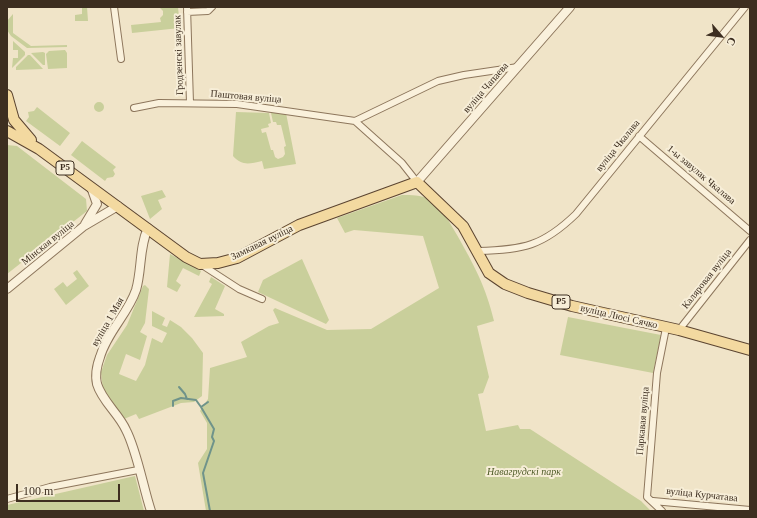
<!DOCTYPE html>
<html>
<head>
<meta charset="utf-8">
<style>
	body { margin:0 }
	#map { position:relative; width:757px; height:518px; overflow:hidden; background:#f0e4c8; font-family:"Times New Roman",serif }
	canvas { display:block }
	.frame { position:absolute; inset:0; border:8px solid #3d2e20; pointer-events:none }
	.north { position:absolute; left:701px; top:16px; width:40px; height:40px; -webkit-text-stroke:3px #f7eed8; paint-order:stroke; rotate:118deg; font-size:11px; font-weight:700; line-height:16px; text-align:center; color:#3d2e20 }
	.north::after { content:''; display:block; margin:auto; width:14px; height:18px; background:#3d2e20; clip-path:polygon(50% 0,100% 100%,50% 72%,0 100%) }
	.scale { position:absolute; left:16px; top:484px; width:104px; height:18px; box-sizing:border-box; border:2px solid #3d2e20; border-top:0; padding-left:5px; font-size:12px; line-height:14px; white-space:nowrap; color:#3d2e20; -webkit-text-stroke:3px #f7eed8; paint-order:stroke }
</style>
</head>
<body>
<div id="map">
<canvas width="757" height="518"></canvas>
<div class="frame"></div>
<div class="north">С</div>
<div class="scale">100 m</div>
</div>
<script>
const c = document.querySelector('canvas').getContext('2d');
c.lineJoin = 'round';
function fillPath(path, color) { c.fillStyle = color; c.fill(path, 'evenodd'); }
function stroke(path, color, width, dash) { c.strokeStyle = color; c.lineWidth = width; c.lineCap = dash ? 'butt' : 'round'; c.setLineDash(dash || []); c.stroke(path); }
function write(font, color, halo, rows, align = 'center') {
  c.font = font + ' "Times New Roman",serif'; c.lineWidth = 4; c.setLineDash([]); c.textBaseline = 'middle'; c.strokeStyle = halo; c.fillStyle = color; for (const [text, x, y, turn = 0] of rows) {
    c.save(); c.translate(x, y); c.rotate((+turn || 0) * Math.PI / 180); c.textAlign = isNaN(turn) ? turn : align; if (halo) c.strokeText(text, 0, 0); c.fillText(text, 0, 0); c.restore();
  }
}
const green = new Path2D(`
	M82 7H87L88 21H75V15L82 14Z
	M159 7H178L180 28 132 33 131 25 161 22 160 18 163 15V11Z
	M13 14V33L31 46 67 45V47L27 48 11 36 7 30V21Z
	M13 41 25 52V55L12 68 13 58H18V50H13Z
	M65 50 67 53V68L48 69 46 54 49 51Z
	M43 52 45 53V65H43L31 53Z
	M28 55H30L43 69 16 70V67Z
	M94 107a5 5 0 1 1 10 0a5 5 0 1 1-10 0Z
	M37 107 70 133 60 146 26 121 29 117 28 112 34 111Z
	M236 112 269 113 271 123 268 124 269 127 261 129 262 133 266 132 271 150H273L275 157 278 159 283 157 285 154 284 147 286 146 281 125H277L276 122H273L271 113H286L296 164 264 169 262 161C249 164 242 166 233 156Z
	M82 141 116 167 113 170 115 174 113 177 107 178 105 181 71 155Z
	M7 145 17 146 86 199 87 211 7 274Z
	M162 190 166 197 158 200 162 209 150 219 141 196Z
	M402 195C411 195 421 195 429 199 443 208 449 222 457 235 474 265 486 287 494 321L477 326 489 377 483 393 478 394 486 431 518 425 520 429H530L641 501 651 511H206L198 463 207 449V423L200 411 208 399 210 368 247 357 241 342 269 326 279 323 273 310 275 308 327 330 371 329 439 288 423 236 354 230 345 233 337 218Z
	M170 254 201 271 199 276 183 268 176 281 181 285 177 292 167 287Z
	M302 259 329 320 326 324 258 292 263 280Z
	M77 270 89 286 66 305 54 289 63 282 67 287 77 279 73 273Z
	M211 277 225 286 215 309 224 314V316L194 317 212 284 209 282Z
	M145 285 149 289 145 323 140 332 147 336 140 360 126 354 119 374 136 381 145 365 152 338 162 343 167 333 152 326V311L165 318 162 325 167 327 170 320 181 327 192 338 203 353 202 396 194 402 181 403 139 419 136 414 124 419 103 390 101 372 107 355 127 325 143 286Z
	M568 317 661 335 653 373 560 355Z
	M135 476 144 511H7V505Z`);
const stream = new Path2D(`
	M179 387 185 394 187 399
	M208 402 201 407 214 429 212 437 214 441 203 473 210 511
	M173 406V401L181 398 196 400 201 407`);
const minor = new Path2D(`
	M114 7 121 59
	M187 7 190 103
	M187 12 208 11 212 7
	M134 108 159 103 237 104 355 121 402 163 417 182
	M355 121 438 81 464 75 518 67
	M639 136 750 231
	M478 251C523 250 543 246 576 214L745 7
	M202 265 239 289 262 299
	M679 330 750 240
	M7 499 50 487 138 470
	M653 501 750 510
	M662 511 647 497 657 373 666 328`);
const tertiary = new Path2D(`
	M417 182 570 7
	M85 224 97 204 91 187
	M148 228C139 247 142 270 136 290 128 314 107 332 100 357 97 365 95 375 97 384 102 401 119 414 126 430 137 451 143 487 151 511
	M7 289 84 226 118 206`);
const primary = new Path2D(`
	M7 95 14 120 31 140
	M7 131 39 149 186 257 200 264 218 263 237 258 299 225 417 182 463 226 489 273 505 284 528 293 572 306 679 330 750 350`);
const shields = [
	[65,168,18],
	[561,302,18]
];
const shieldNames = [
	["Р5",65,168],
	["Р5",561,302]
];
const streetNames = [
	["Гродзенскі завулак",179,55,-92],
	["вуліца Чапаева",486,88,-49],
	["Паштовая вуліца",246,97,5],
	["вуліца Чкалава",618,146,-51],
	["1-ы завулак Чкалава",701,175,40],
	["Мінская вуліца",48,243,-39],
	["Замкавая вуліца",262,243,-26],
	["Каляровая вуліца",707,279,-52],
	["вуліца Люсі Сячко",619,317,13],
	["вуліца 1 Мая",108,322,-60],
	["Паркавая вуліца",643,421,-85],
	["вуліца Курчатава",702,495,6]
];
const parkNames = [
	["Навагрудскі парк",524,472]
];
fillPath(green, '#c9cf9b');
stroke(stream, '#6f938a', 2);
stroke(minor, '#8d765c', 8);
stroke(tertiary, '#8d765c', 10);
stroke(primary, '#5b4430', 12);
stroke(minor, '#faf1dc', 6);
stroke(tertiary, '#faf1dc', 8);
stroke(primary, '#f3d9a0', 10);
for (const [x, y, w] of shields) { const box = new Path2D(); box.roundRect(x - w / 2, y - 7, w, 14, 3); c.fillStyle = '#f7eed8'; c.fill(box); stroke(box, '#3d2e20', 1); }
write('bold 9px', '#3d2e20', null, shieldNames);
write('10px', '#3d2e20', '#f7eed8', streetNames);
write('italic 10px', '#4d5a26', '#f7eed8', parkNames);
</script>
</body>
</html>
